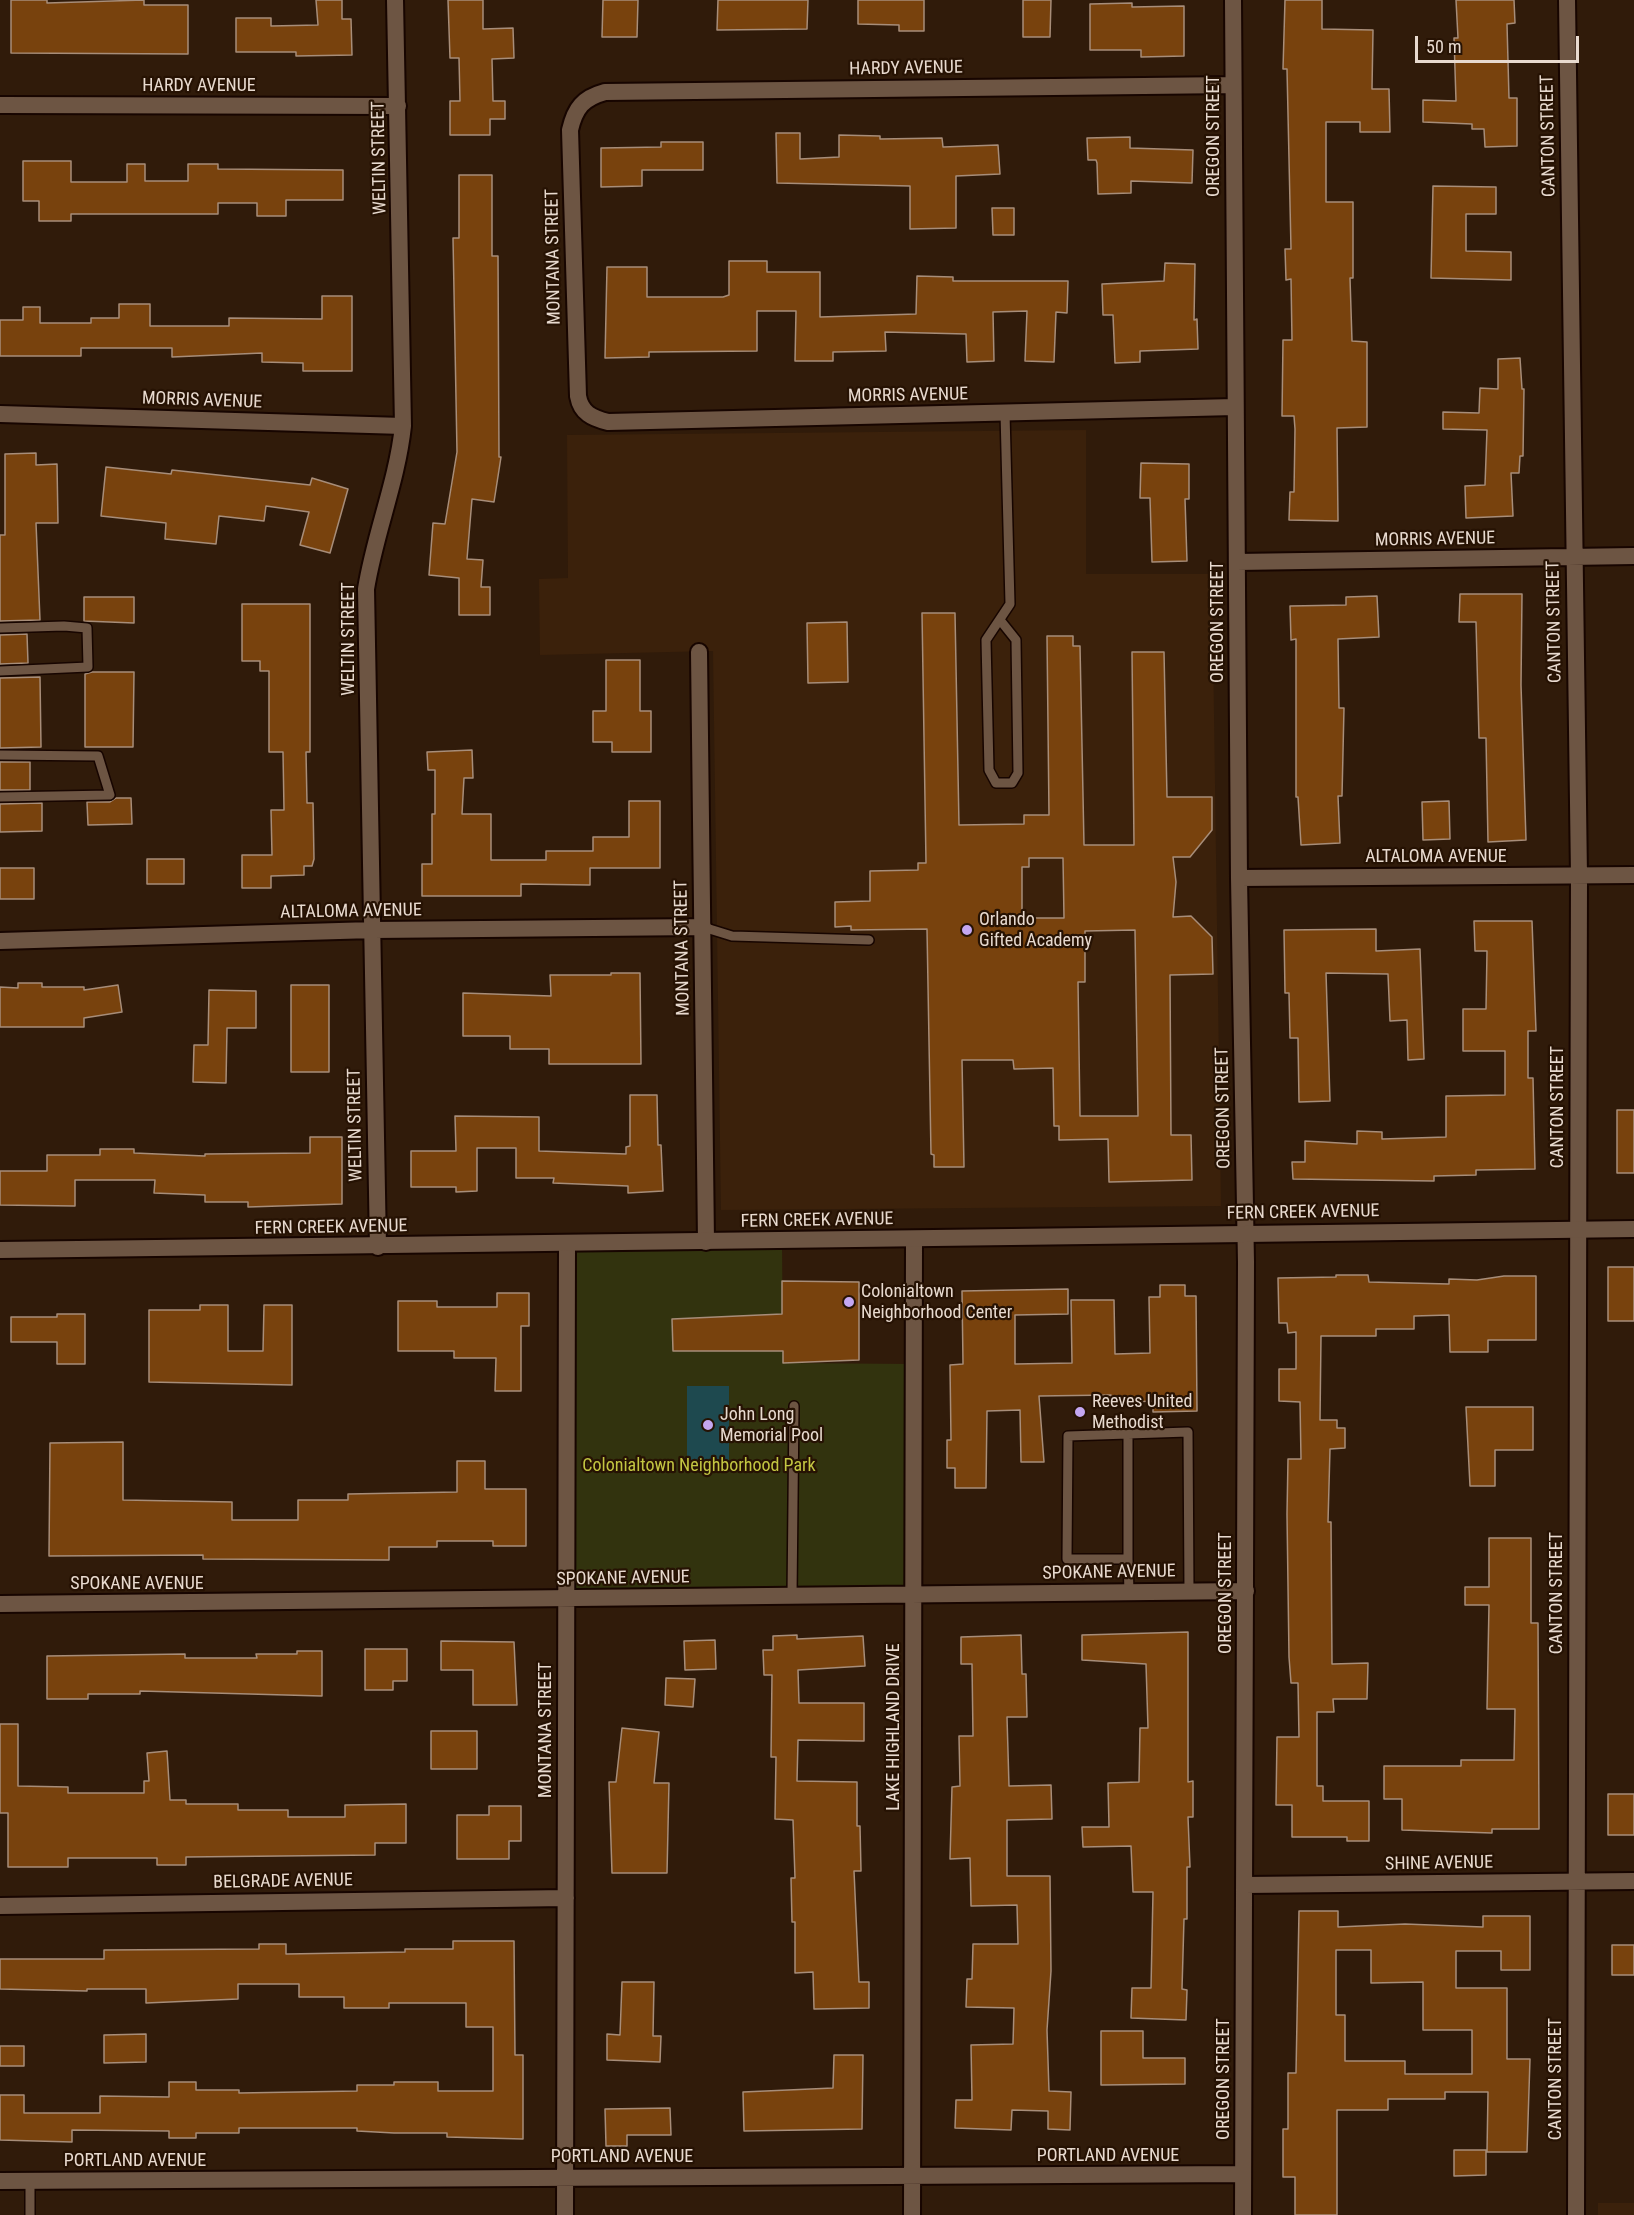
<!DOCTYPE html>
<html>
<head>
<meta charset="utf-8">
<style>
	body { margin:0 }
	#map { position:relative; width:1634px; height:2215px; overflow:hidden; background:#301b0a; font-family:"Roboto Condensed",sans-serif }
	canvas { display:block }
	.scale { position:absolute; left:1415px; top:36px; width:164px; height:27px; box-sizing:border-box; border:3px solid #e8dacf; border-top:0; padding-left:8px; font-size:18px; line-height:21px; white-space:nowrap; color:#e8dacf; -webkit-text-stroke:4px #261203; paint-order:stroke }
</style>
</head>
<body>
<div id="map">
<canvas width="1634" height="2215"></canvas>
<div class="scale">50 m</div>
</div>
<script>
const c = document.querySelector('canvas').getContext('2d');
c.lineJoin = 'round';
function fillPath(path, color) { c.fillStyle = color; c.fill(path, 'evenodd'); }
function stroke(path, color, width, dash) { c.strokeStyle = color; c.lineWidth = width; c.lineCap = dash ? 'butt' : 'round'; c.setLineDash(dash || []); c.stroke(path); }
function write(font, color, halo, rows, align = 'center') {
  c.font = font + ' "Roboto Condensed",sans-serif'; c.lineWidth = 4.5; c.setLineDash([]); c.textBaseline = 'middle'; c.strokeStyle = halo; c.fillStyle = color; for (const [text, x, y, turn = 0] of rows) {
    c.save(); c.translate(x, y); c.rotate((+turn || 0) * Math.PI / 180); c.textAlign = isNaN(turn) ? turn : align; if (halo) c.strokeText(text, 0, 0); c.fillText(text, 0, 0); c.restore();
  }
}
const built = new Path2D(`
	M1086 430V574H1212L1221 1206 721 1210 713 651 540 655 539 579 568 578 567 435Z
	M1598 2203H1634V2215H1598Z`);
const green = new Path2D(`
	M782 1241 783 1363 914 1364V1595L566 1599 567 1245Z`);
const water = new Path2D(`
	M687 1386H729V1463H687Z`);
const building = new Path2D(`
	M11 0H47V3L144 0V5H188V54L11 53Z
	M316 0H342V19H351L352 55 296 56V52H236V18H271V26L318 25Z
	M448 0H483V29L513 28 514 58 492 59 493 101H505V119H490V135H450V101H460L459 58H450Z
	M603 0H638L637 37H602Z
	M718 0H808L807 29 717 30Z
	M858 0H924V31H899V25L858 24Z
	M1023 0H1051L1050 37H1023Z
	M1285 0H1322V29L1373 30 1372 89H1389L1390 132H1360V122H1326V202H1353V278H1350L1352 341 1367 342V427L1337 428 1338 521 1289 520 1290 492H1294L1295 429 1294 416H1282L1283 340H1292L1291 279 1286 280 1285 249H1291L1287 69H1283Z
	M1456 0H1514L1515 23 1507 24 1509 98H1517V146L1485 147 1484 129H1472V124L1423 122V100L1456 101 1454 38H1458Z
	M1132 3V7L1184 6V56L1141 57V50H1090V4Z
	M776 133H800V159L839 157V135L880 136V139L942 138 943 147 998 145 1000 174 956 176V228L910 229V186L777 183Z
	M1130 137V148L1193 150 1192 183 1131 181V193L1098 194 1097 163 1096 160H1088L1087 138Z
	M661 142H703V170H642V186L601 187V148L661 147Z
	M23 161H71V182H127V164H145V181H188V164H218V169L343 170V200H286V216H257V203H218V214H71V221H39V201H23Z
	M459 175H492V256H498L499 457H501L494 502 472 499 467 559 483 560 481 587H490V615H459V578L429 575 433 523 445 524 457 452 453 238H459Z
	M1433 186 1496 187V214H1466V251L1511 252V280L1431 278Z
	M992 208H1014V235H993Z
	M729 261H767V272H820V317L916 314 917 276 953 277V281H1068L1067 313 1056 312 1054 362 1025 361 1027 311 993 312 994 361 967 362 966 334 885 332 886 351 833 352V361H795L796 311H757V351L649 352V357L605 358 607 267H647V297H723L729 295Z
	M1165 263 1195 264 1194 320 1197 319 1198 349 1140 351V362L1115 363 1113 315H1103L1102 284 1164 281Z
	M322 296H352V371H303V363L262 362V353L172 357V348H81V356H0V320H23V307H40V323H91V318H119V304H150V326H229V318L322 319Z
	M1520 358 1522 389H1524L1523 456H1520L1519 473H1511L1513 516 1466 518 1465 486 1485 485 1487 430 1443 429V412L1479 413 1480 388 1498 389V359Z
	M36 453V465L57 464 58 523H36L40 620 0 621V535H5V454Z
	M1141 463 1189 464V499H1185L1187 561 1152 562 1150 498H1140Z
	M106 467 171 474 172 470 310 485 312 478 348 489 330 553 300 545 309 512 266 506 264 521 219 516 216 544 165 539 166 523 101 516Z
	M1460 594H1522L1521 685 1526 840 1488 842 1486 738H1479L1476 622H1459Z
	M1377 596 1379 637 1338 639 1339 708H1344L1342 796H1338L1340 843 1301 845 1298 797H1296V639L1291 640 1290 606 1346 605V597Z
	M84 597H134V623L84 621Z
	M242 604H310V752H306L307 803H313L314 859 312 866H304V875L271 876V888H242V855H272L271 810H284L283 752H269V671H260V661H242Z
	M922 613H955L959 825 1024 824V815H1049L1047 636H1073V646H1080L1084 845H1134L1132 652H1164L1167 797H1212V830L1190 857H1173L1176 882 1173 917 1191 916 1212 937 1213 974 1170 975 1171 1135H1191L1192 1180 1109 1182 1108 1139 1059 1140V1126H1054L1053 1068 1014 1069 1013 1060H962L964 1167H934V1155L931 1154 927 929 851 930V926L835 927V902L870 901V871L918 870V863H926ZM1029 858H1063L1064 918H1022V867H1029ZM1135 930 1138 1116H1080L1078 982H1085V931Z
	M847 622 848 682 808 683 807 623Z
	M27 634 28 663 0 664V635Z
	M606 660H640V711H651V752H612V742H593V711H606Z
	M92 672H134L133 747H85V674Z
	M40 677 41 747 0 748V678Z
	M472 750 473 778H464L462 814H491V860H546V851H593V837H629V801H660V868H590V885L521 884V896H422V864H432V814H435V770H428L427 752Z
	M0 762H30V790H0Z
	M116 798H131L132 824 88 825 87 802H110Z
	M1449 801 1450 839 1423 840 1422 802Z
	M42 803V831L0 832V804Z
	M147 859H184V884H147Z
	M0 868H34V899H0Z
	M1474 921H1532L1536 1031H1528V1078H1533L1535 1169 1476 1170V1175L1434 1176V1181L1293 1179 1292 1162H1305V1141L1357 1144V1131L1382 1132V1139L1446 1137V1096L1505 1095V1051H1463V1009H1486L1487 951H1475Z
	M1376 929V951L1420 949 1424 1059 1408 1060 1407 1020 1390 1021 1388 974 1326 973 1330 1101 1299 1102 1298 1038H1290L1289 993H1285L1284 930Z
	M611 973H640L641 1064H549V1049H510V1036H463V993L551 996 550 975H611Z
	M18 983H42V987H84V990L118 985 122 1012 84 1018V1027H0V987L18 988Z
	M291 985H329V1072H291Z
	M209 990 256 991V1028H227L226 1083 193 1082 194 1045H208Z
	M630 1095H657L658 1145H661L663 1191 628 1193V1186L553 1183 554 1178H516V1148H477V1191L456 1192V1187H411V1151H456L455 1116 539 1117V1151L626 1154V1147L630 1146Z
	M1617 1110H1634V1173H1617Z
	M310 1137H342V1204L248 1207V1202H205V1195L154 1193 155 1180H75V1206L0 1205V1171H47V1155H100V1149H134V1153L205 1156V1154L310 1153Z
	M1608 1267H1634V1321H1608Z
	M1336 1275H1368L1369 1282 1449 1284V1279L1477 1280 1504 1276H1536V1340H1488V1352H1450L1449 1315 1414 1316V1329H1376V1336H1321L1320 1420H1337V1428H1345V1448L1330 1449 1328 1522H1331L1332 1664 1368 1663 1367 1699H1333L1334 1712H1317V1786H1323V1801H1369V1841H1347V1837H1292V1805H1276L1277 1737H1299L1298 1683H1291L1289 1657 1287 1514 1288 1459H1301L1300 1402 1279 1401V1369H1296V1332L1288 1333 1287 1323H1279L1278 1278 1336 1277Z
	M782 1281 859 1282V1360L783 1363V1351H673L672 1319 782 1314Z
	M1160 1285H1185V1296H1196L1197 1411 1153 1412V1401L1111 1403V1395L1039 1396 1044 1462H1021L1020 1410 987 1411 986 1488H955V1468H947V1440H951L950 1365 963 1364 962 1291 1068 1289V1314L1015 1315V1364L1072 1363 1071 1300H1114L1115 1354 1150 1353 1149 1297H1160Z
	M497 1293H529V1326H521V1391H495L496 1358H454V1351H398V1301H437V1307H497Z
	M200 1305H228V1351H263L264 1305H292V1385L149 1382V1310H200Z
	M57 1314H85V1364H57V1342H11V1317H57Z
	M1466 1407H1533V1450H1495V1486H1470Z
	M123 1442V1500L232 1502V1520H298V1500H348V1494L457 1492V1461H485V1489H526V1546H493V1541H437V1547H389V1560L203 1559V1555L49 1556 50 1443Z
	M1489 1538H1531V1623H1538L1539 1829H1492V1833L1402 1830V1799H1384V1766H1461V1760H1514L1515 1709H1487L1489 1605H1465V1587H1489Z
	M1188 1632V1782L1193 1781V1817H1188L1190 1867H1187V1919H1184L1182 1989 1187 1990 1186 2020 1131 2018 1132 1988H1151L1153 1892H1133L1131 1846 1083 1847 1082 1827H1109L1108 1783 1139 1782 1140 1728H1148L1146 1664 1082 1660V1635Z
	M797 1635V1639L863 1636 865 1666 798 1670 799 1703H864V1741L798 1740 797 1781 857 1782V1826H860L861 1871H854L859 1982H869V2008L814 2009 813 1972 795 1973V1922H792L791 1878H795L793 1820 775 1819 776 1757H771L772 1675H764L763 1650H773V1636Z
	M1021 1635 1022 1674H1026L1027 1717H1007L1009 1786 1051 1785 1052 1819 1007 1820V1876H1050L1051 1971 1047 2030 1049 2091 1071 2092 1070 2130 1048 2129V2111L1012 2110 1011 2130 955 2128 956 2100H972L971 2045 1013 2044 1014 2008 966 2007 967 1979H972L973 1944H1018L1017 1905 971 1906 970 1858 950 1859 952 1787 960 1786 959 1736H973L972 1664H961V1637Z
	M715 1640 716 1669 685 1670 684 1641Z
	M441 1641 514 1642 517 1705H473V1670H441Z
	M365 1649H407V1681H393V1690H365Z
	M297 1651H322V1696L140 1691V1694H88V1699H47V1656L185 1654V1658H257L256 1654H297Z
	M666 1678 695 1679 693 1707 665 1705Z
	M0 1724H18V1786L68 1787V1793H144V1781H149L147 1753 167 1751 170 1800H186V1804H238V1810H288V1817H345V1805L406 1804V1843H375V1855L186 1857V1865H157V1858H68V1867H8V1813H0Z
	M622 1728 659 1732 654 1783H669L667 1873H612L609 1782H616Z
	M431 1731H477V1769H431Z
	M1608 1794H1634V1835H1608Z
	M489 1806H521V1841H509V1859H457V1815H489Z
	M1299 1911H1338V1927L1405 1924 1483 1927V1916H1530V1970H1501V1951H1456V1988H1507V2059H1530L1527 2152H1487L1488 2092H1445V2099H1388V2110H1337V2215H1295V2177H1283V2129H1288V2073H1296ZM1336 1950H1371V1983L1423 1982V2030H1472V2074H1405V2061H1345V2015H1336Z
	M453 1941H514L515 2055H523V2139L447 2137V2133H394L357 2131V2128H239V2133H196V2138H169V2131L72 2130V2142L0 2140V2095H24V2113H100V2096L169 2097V2082H196V2090H239V2093L357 2091V2085H394V2082H438V2091H493V2027H466V2003H389V2008H344V1997H299V1984H238V1999L146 2003V1989H87V1991L0 1989V1959H104V1950L259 1949V1944H286V1954L405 1952V1949H453Z
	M1612 1945H1634V1975H1612Z
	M622 1982H654L653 2036H661L660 2062 607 2060V2034L620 2035Z
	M1101 2031H1143V2058H1185V2084L1101 2085Z
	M146 2034V2062L104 2063V2035Z
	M0 2046H24V2066H0Z
	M834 2055H863L862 2129 744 2131 743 2092 833 2088Z
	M670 2108 671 2135H627V2146H606L605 2109Z
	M1454 2150H1486V2175L1454 2176Z`);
const service = new Path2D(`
	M1000 620 1016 640 1018 773 1012 783H996L989 770 986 640 1010 604 1005 413
	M0 628 64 626 87 628 88 667 0 671
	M0 755 98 756 110 795 0 797
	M703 927 732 936 869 940
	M1128 1434V1559
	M1129 1592 1128 1559H1067L1068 1436 1188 1432 1189 1592
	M792 1596 794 1406
	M30 2215V2181`);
const minor = new Path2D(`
	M1233 0 1239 878 1246 1262 1243 2215
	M1567 0 1579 875 1576 2215
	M1233 85 605 92C583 98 575 108 570 130L578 396C581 413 592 418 608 422L1235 407
	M0 105 398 106
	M0 414 403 426
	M1237 562 1634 556
	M699 652 706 1242
	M1239 878 1634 875
	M0 941 373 930 703 927
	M378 1247 366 589C375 533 397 482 403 426L395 0
	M0 1604 1246 1591
	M1245 1885 1634 1881
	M0 1906 566 1898
	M0 2181 1243 2174
	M565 2215 567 1245
	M912 2215 914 1240`);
const tertiary = new Path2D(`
	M0 1250 1634 1229`);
const markers = [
	[967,930,6,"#c4a7f1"],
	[849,1302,6,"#c4a7f1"],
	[1080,1412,6,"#c4a7f1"],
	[708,1425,6,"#c4a7f1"]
];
const streetNames = [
	["HARDY AVENUE",906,69,-1],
	["HARDY AVENUE",199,86],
	["OREGON STREET",1214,136,-90],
	["CANTON STREET",1549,136,-91],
	["WELTIN STREET",380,158,-91],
	["MONTANA STREET",554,257,-91],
	["MORRIS AVENUE",908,396,-1],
	["MORRIS AVENUE",202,401,2],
	["MORRIS AVENUE",1435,540,-1],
	["OREGON STREET",1218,622,-90],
	["CANTON STREET",1555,622,-91],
	["WELTIN STREET",349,639,-90],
	["ALTALOMA AVENUE",1436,857],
	["ALTALOMA AVENUE",351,912,-1],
	["MONTANA STREET",683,948,-91],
	["CANTON STREET",1558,1107,-90],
	["OREGON STREET",1224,1108,-91],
	["WELTIN STREET",356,1125,-91],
	["FERN CREEK AVENUE",1303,1213,-1],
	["FERN CREEK AVENUE",817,1221,-1],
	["FERN CREEK AVENUE",331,1228,-1],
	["SPOKANE AVENUE",1109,1573,-1],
	["SPOKANE AVENUE",623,1579,-1],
	["SPOKANE AVENUE",137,1584],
	["OREGON STREET",1226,1593,-90],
	["CANTON STREET",1557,1593,-90],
	["LAKE HIGHLAND DRIVE",894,1727,-90],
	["MONTANA STREET",546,1730,-90],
	["SHINE AVENUE",1439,1864,-1],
	["BELGRADE AVENUE",283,1882,-1],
	["OREGON STREET",1224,2079,-90],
	["CANTON STREET",1556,2079,-90],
	["PORTLAND AVENUE",1108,2156],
	["PORTLAND AVENUE",622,2157],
	["PORTLAND AVENUE",135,2161]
];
const poiNames = [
	["Orlando",979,920],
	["Gifted Academy",979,941],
	["Colonialtown",861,1292],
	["Neighborhood Center",861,1313],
	["Reeves United",1092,1402],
	["Methodist",1092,1423],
	["John Long",720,1415],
	["Memorial Pool",720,1436]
];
const parkNames = [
	["Colonialtown Neighborhood Park",699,1466]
];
fillPath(built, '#3b210b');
fillPath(green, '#32330e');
fillPath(water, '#1e494f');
fillPath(building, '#78420d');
stroke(building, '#a78d79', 1.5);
stroke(service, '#170500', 12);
stroke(minor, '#170500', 20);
stroke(tertiary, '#170500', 20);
stroke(service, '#6d5543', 9);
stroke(minor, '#6d5543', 16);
stroke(tertiary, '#6d5543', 16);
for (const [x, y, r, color] of markers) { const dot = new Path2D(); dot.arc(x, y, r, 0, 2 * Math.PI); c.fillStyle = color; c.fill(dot); stroke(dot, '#261203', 2); }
write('18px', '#e8dacf', '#261203', streetNames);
write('18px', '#e8dacf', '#261203', poiNames, 'left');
write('18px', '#c3c642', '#261203', parkNames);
</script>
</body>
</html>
